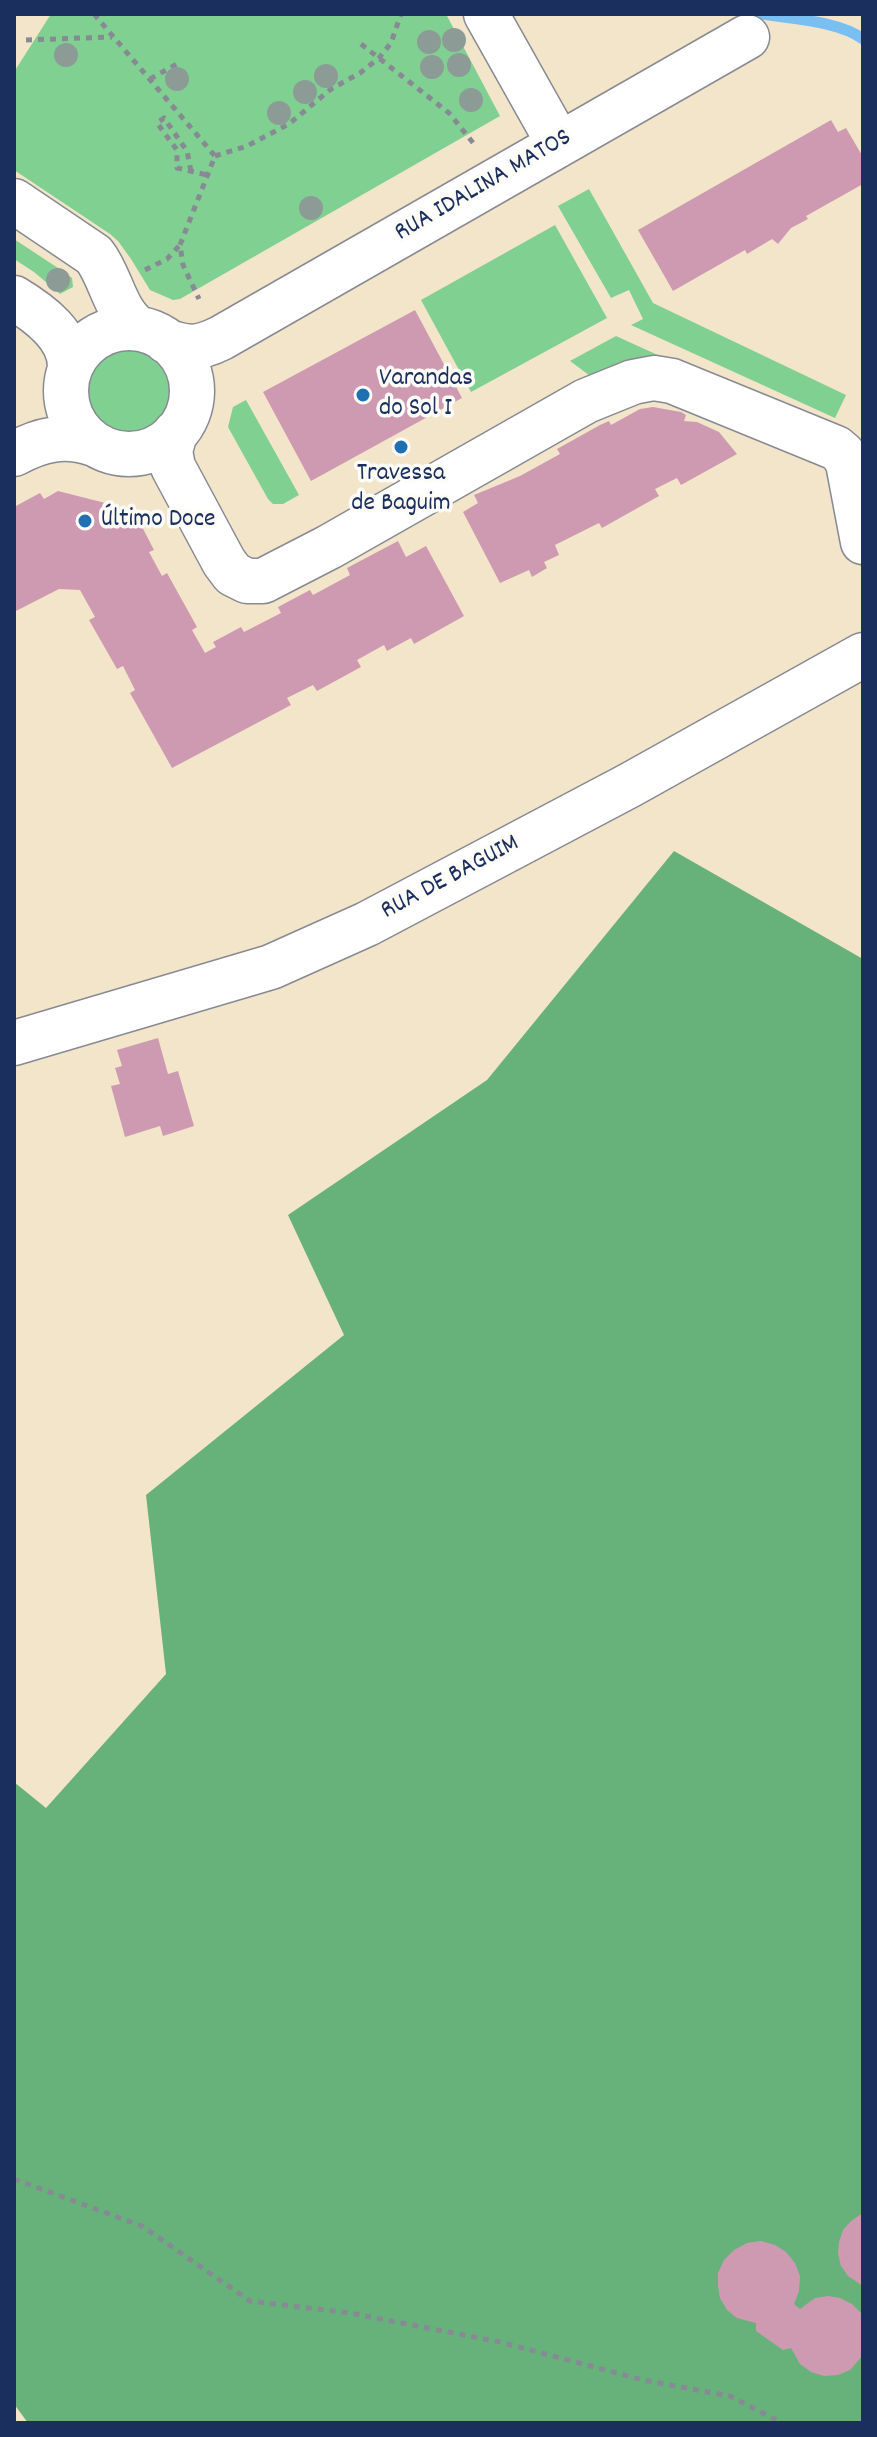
<!DOCTYPE html>
<html>
<head>
<meta charset="utf-8">
<style>
	body { margin:0 }
	#map { position:relative; width:877px; height:2437px; overflow:hidden; background:#f3e5ca; font-family:Dekko,sans-serif }
	canvas { display:block }
	.frame { position:absolute; inset:0; border:16px solid #1b2f5e; pointer-events:none }
</style>
</head>
<body>
<div id="map">
<canvas width="877" height="2437"></canvas>
<div class="frame"></div>
</div>
<script>
const c = document.querySelector('canvas').getContext('2d');
c.lineJoin = 'round';
function fillPath(path, color) { c.fillStyle = color; c.fill(path, 'evenodd'); }
function stroke(path, color, width, dash) { c.strokeStyle = color; c.lineWidth = width; c.lineCap = dash ? 'butt' : 'round'; c.setLineDash(dash || []); c.stroke(path); }
function write(font, color, halo, rows, align = 'center') {
  c.font = font + ' Dekko,sans-serif'; c.lineWidth = 7; c.setLineDash([]); c.textBaseline = 'middle'; c.strokeStyle = halo; c.fillStyle = color; for (const [text, x, y, turn = 0] of rows) {
    c.save(); c.translate(x, y); c.rotate((+turn || 0) * Math.PI / 180); c.textAlign = isNaN(turn) ? turn : align; if (halo) c.strokeText(text, 0, 0); c.fillText(text, 0, 0); c.restore();
  }
}
const green = new Path2D(`
	M51 14H446L500 116 180 299 173 300 150 290 131 259 118 241 110 234 14 170V72Z
	M589 189 653 303 846 395 835 418 631 325 643 319 629 290 611 298 558 206Z
	M555 225 607 318 471 392 421 300Z
	M14 239 64 272 72 278 73 287 60 294 34 272 14 259Z
	M616 336 673 362 593 378 570 361Z
	M87 391a42 42 0 1 1 84 0a42 42 0 1 1-84 0Z
	M246 400 299 495 283 504H273L268 499 228 427 233 407Z`);
const forest = new Path2D(`
	M674 851 863 959V2423H28L14 2404V1782L46 1808 166 1674 146 1495 344 1335 288 1215 487 1080Z`);
const stream = new Path2D(`
	M762 14C792 19 839 21 863 39`);
const building = new Path2D(`
	M831 120 838 132 846 128 863 157V184L806 216 808 219 791 228 778 244 772 239 747 254 745 250 673 291 638 230Z
	M415 310 462 398 311 481 263 392Z
	M653 407 681 412 686 415 684 421 697 422 719 432 737 454 681 485 677 478 655 489 659 496 602 528 599 523 555 545 559 555 544 562 547 568 532 577 529 570 500 583 463 512 478 503 474 495 520 476 560 454 557 449 600 425 609 421 611 425 640 409Z
	M58 491 125 508 132 522 138 519 154 550 149 552 162 576 167 573 197 627 192 630 205 653 216 647 213 642 241 627 244 632 281 613 278 607 310 590 313 595 350 575 347 568 398 541 406 557 426 546 464 616 414 644 411 638 387 651 384 645 357 660 361 667 317 691 313 685 287 698 291 705 172 768 130 693 135 690 123 666 117 669 89 620 95 617 80 590 59 589 14 612V507L40 493 44 499Z
	M158 1038 168 1074 178 1071 194 1126 163 1136 160 1126 125 1137 111 1086 120 1084 115 1068 122 1066 117 1050Z
	M863 2213V2286L848 2276 841 2266 838 2254 839 2242 843 2230 851 2221Z
	M761 2241 775 2245 786 2252 795 2263 800 2276 799 2291 794 2304 800 2309 815 2298 828 2296 840 2298 852 2304 861 2313 863 2355 850 2370 838 2375 824 2376 811 2372 800 2364 791 2348 783 2350 756 2331V2323L737 2318 727 2310 720 2298 718 2286V2273L724 2260 734 2250 747 2243Z`);
const path = new Path2D(`
	M94 14 215 156 180 245 183 265 199 299
	M26 40 112 37
	M361 44 449 113 474 144
	M150 79 177 64
	M215 156 247 146 289 124 331 89 360 73 379 58 391 43 401 14
	M191 171 187 151 164 118 157 123 177 150V168L207 175
	M145 270 167 259 179 246
	M14 2179 142 2226 250 2301 350 2313 500 2342 643 2380 730 2396 782 2423`);
const minor = new Path2D(`
	M486 14 559 144
	M14 201 94 255C111 276 115 313 138 328
	M14 298C39 313 71 336 70 368
	M66 391a63 63 0 1 1 126 0a63 63 0 1 1-126 0Z
	M166 341C188 349 199 349 221 338L747 37
	M175 433 170 451 173 467 224 562 233 574 247 581H263L329 547 586 401 633 382 654 378 672 381 836 448 843 454 848 463 863 542
	M14 454C41 439 65 434 94 444
	M14 1043 271 967 367 924 630 785 863 655`);
const trees = [
	[454,40],
	[429,42],
	[66,55],
	[459,65],
	[432,67],
	[326,76],
	[177,79],
	[305,92],
	[471,100],
	[279,113],
	[311,208],
	[58,280]
];
const markers = [
	[363,395,8,"#1f6fb2"],
	[401,447,8,"#1f6fb2"],
	[85,521,8,"#1f6fb2"]
];
const streetNames = [
	["RUA IDALINA MATOS",484,187,-30],
	["RUA DE BAGUIM",451,879,-28]
];
const poiNames = [
	["Varandas",379,380],
	["do Sol I",379,410],
	["Travessa",401,475,"center"],
	["de Baguim",401,505,"center"],
	["Último Doce",101,521]
];
fillPath(green, '#7fd091');
fillPath(forest, '#67b27b');
stroke(stream, '#7abff1', 11);
fillPath(building, '#ce9ab2');
stroke(minor, '#878a94', 47);
stroke(path, '#878a94', 5, [6, 6]);
stroke(minor, '#fff', 44);
c.fillStyle = '#8d9b97';
for (const [x, y] of trees) { c.beginPath(); c.arc(x, y, 12, 0, 2 * Math.PI); c.fill(); }
for (const [x, y, r, color] of markers) { const dot = new Path2D(); dot.arc(x, y, r, 0, 2 * Math.PI); c.fillStyle = color; c.fill(dot); stroke(dot, '#fdfcf7', 3); }
write('26px', '#1b2f5e', '#fdfcf7', streetNames);
write('26px', '#1b2f5e', '#fdfcf7', poiNames, 'left');
</script>
</body>
</html>
